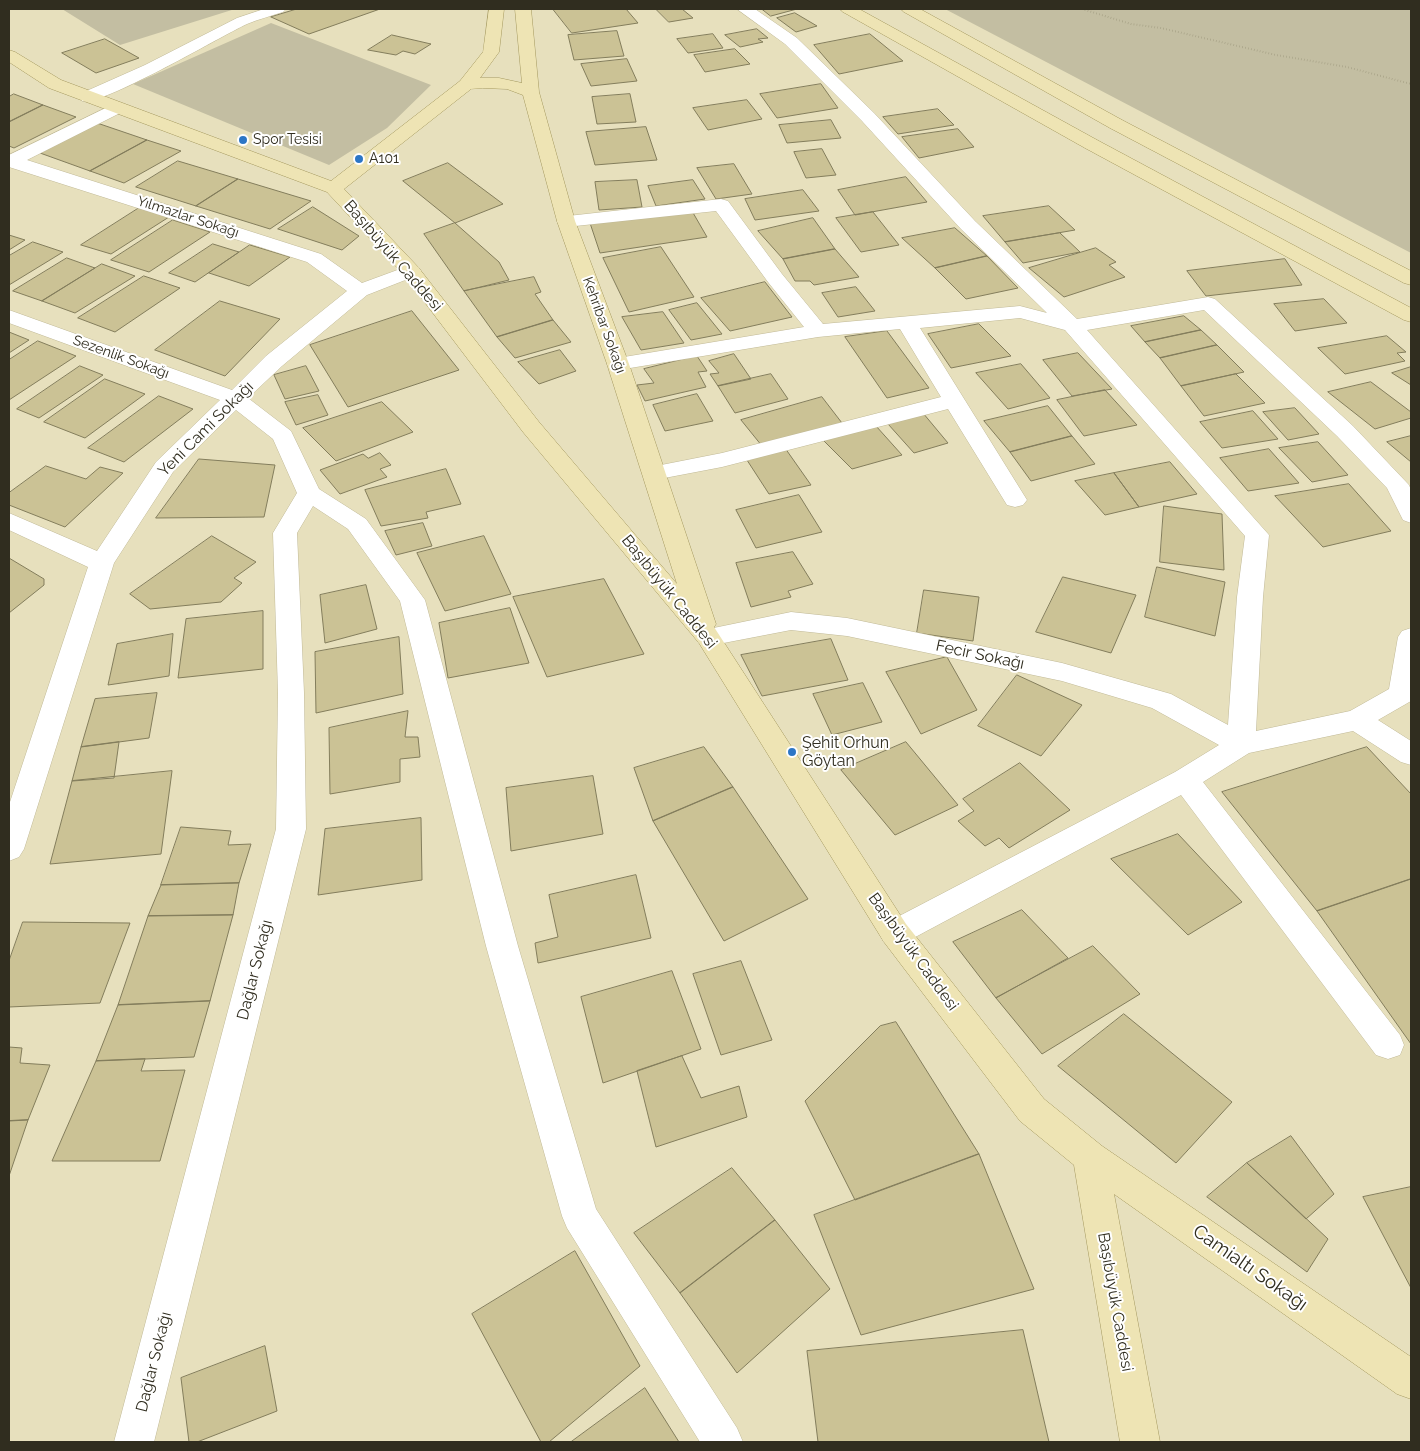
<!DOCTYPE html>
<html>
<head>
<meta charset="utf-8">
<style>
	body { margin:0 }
	#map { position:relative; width:1420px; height:1451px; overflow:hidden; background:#e7e0bd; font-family:Raleway,sans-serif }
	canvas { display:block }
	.frame { position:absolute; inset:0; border:10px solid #302d1f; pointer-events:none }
</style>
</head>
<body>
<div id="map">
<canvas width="1420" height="1451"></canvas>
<div class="frame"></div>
</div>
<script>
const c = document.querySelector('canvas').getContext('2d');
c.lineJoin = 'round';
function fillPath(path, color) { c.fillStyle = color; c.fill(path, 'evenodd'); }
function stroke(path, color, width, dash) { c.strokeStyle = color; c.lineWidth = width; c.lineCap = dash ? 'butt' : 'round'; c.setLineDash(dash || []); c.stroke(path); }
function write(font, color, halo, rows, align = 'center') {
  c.font = font + ' Raleway,sans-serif'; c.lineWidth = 4; c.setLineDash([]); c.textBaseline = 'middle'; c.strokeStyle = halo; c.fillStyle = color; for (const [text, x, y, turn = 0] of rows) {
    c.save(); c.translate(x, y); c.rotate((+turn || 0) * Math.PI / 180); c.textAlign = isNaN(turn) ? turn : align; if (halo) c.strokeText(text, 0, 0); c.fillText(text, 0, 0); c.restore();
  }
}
const green = new Path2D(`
	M62 9H235L120 45Z
	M945 9H1411V253Z
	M271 23 431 85 387 128 329 165 133 84Z`);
const building = new Path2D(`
	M297 9H380L309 34 271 17Z
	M553 9H626L638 23 572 33Z
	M656 9H682L693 18 669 22Z
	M762 9H797L771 16Z
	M795 13 817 26 796 32 777 18Z
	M757 29 768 38 758 39 763 42 740 47 725 35Z
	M617 31 624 56 574 60 568 35Z
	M713 34 723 48 688 53 677 39Z
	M870 34 903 61 839 74 814 45Z
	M392 35 431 44 415 54 403 51 396 55 368 50Z
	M105 39 139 58 96 73 62 53Z
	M735 49 750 64 705 72 694 55Z
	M627 59 637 81 591 86 581 64Z
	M821 84 838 108 777 118 760 94Z
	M14 94 43 105 9 122V97Z
	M630 94 636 122 597 124 592 97Z
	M747 100 762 119 708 130 693 108Z
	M43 105 76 117 14 148 9 146V122Z
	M938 109 954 125 898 134 883 117Z
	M831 120 841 138 787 143 779 125Z
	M97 123 147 140 90 171 40 153Z
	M646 127 657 160 595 165 586 132Z
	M958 129 974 147 919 158 902 137Z
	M147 140 181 151 124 183 90 171Z
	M822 149 836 175 806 178 794 152Z
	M178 161 238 179 196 206 136 187Z
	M448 163 503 204 455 223 403 181Z
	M734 164 752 194 716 199 697 168Z
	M906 177 927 202 855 215 838 190Z
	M238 179 311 201 270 229 196 206Z
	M637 180 642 207 599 210 595 182Z
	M693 180 705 199 656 206 648 186Z
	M803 190 819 211 755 220 745 199Z
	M1049 206 1075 230 1005 242 983 216Z
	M313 207 359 236 342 250 278 229Z
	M139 208 169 217 111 254 81 245Z
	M692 211 707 237 600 253 590 223Z
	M873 212 899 245 861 252 836 218Z
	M813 218 835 249 783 259 758 231Z
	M173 220 210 232 149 272 111 260Z
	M455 223 499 262 509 280 464 291 424 234Z
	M955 228 987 256 935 268 902 238Z
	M1060 233 1080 252 1023 263 1005 242Z
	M9 235 25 240 9 250Z
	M33 242 63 252 9 285V256Z
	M213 244 239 252 195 282 169 273Z
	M250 245 290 257 249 286 209 273Z
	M661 247 694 297 629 312 603 258Z
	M1096 248 1116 262 1109 265 1125 277 1064 297 1029 268Z
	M835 249 859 277 814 285 810 281H795L783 259Z
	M987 256 1018 288 966 299 935 268Z
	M67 258 95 268 42 301 13 291Z
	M1285 259 1302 285 1206 296 1187 271Z
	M102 264 135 276 75 313 42 301Z
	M144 276 180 288 115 332 78 318Z
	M534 277 541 292 535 294 553 320 497 337 464 291Z
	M765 282 792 317 730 331 701 298Z
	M856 287 875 311 838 317 822 293Z
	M1324 299 1347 323 1295 331 1274 304Z
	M220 301 280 319 225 376 155 350Z
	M697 303 722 334 691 340 669 310Z
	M412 311 459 370 348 407 310 345Z
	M663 312 684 343 641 350 622 317Z
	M1184 316 1201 330 1145 342 1131 326Z
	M553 320 571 342 515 358 497 337Z
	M979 324 1011 356 951 368 928 334Z
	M1201 330 1217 345 1160 358 1145 342Z
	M887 331 929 388 887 398 845 337Z
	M9 332 29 340 9 353Z
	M1387 336 1406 352 1397 353 1405 361 1345 374 1318 348Z
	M38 341 76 356 9 400V360Z
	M1217 345 1244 372 1181 386 1160 358Z
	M560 350 576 371 539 384 518 362Z
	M1078 353 1112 389 1072 396 1043 360Z
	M734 354 751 379 718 386 710 374 719 373 709 361Z
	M697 356 707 371 698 372 706 387 645 401 637 385 654 383 644 369Z
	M1021 364 1050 398 1008 409 976 373Z
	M80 366 103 375 39 418 17 409Z
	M306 366 319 391 285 399 274 375Z
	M1411 367V385L1392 373Z
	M771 374 788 399 735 413 718 386Z
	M1236 374 1265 403 1204 416 1181 386Z
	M105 379 145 394 85 438 44 422Z
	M1371 382 1411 412V418L1375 429 1328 392Z
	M1105 390 1137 425 1084 436 1057 400Z
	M697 394 713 421 665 431 653 405Z
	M318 395 328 415 296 425 285 402Z
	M159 396 193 409 124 462 88 448Z
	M822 397 842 423 762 446 741 420Z
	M382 402 413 432 336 461 303 428Z
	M1048 406 1072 436 1010 452 984 421Z
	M1295 408 1319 434 1288 440 1263 412Z
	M1253 411 1278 439 1222 448 1200 422Z
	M923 413 948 443 914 453 888 424Z
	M876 426 902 455 852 469 823 440Z
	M1072 436 1095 464 1031 481 1010 452Z
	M1411 436V462L1387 442Z
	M1318 442 1348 475 1312 482 1279 448Z
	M785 448 811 485 769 494 745 457Z
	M1269 449 1299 483 1248 491 1220 458Z
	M380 453 391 465 380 469 387 477 340 494 320 470 363 454 368 458Z
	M199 459 275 465 264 517 156 518Z
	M1170 462 1197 494 1139 507 1114 473Z
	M46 466 86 479 100 467 123 473 65 527 9 505V493Z
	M446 469 461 504 426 512 428 518 381 526 365 490Z
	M1114 473 1139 507 1105 515 1075 481Z
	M1349 484 1391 531 1323 547 1275 496Z
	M799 495 822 532 756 548 736 510Z
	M1164 506 1222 514 1224 570 1160 562Z
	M423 523 432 546 396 555 385 531Z
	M212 536 256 562 234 578 242 583 221 602 150 609 130 594Z
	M484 536 511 594 445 611 417 553Z
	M793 552 813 584 788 591 791 597 751 607 736 563Z
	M9 558 44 579V585L9 613Z
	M1157 567 1225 582 1215 636 1145 617Z
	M1063 577 1136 595 1111 653 1036 632Z
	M604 579 644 654 547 677 513 597Z
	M366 585 377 629 325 643 320 595Z
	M924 590 979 597 973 641 917 633Z
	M510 608 529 663 448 678 439 623Z
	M263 611V669L178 678 186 619Z
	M173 634 169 676 108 685 117 644Z
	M399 637 403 694 316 713 315 652Z
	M831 639 848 680 762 696 741 655Z
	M947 657 977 710 921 734 886 672Z
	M1017 675 1082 705 1041 756 978 726Z
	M863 683 882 722 832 735 813 694Z
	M157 693 149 738 81 747 95 699Z
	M408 711 405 737H418L420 757 400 759V782L330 794 329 728Z
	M119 742 114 778 72 781 81 747Z
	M906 742 958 805 895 835 841 770Z
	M704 747 733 787 653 821 634 768Z
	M1367 747 1411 794V879L1317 911 1222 792Z
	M1020 763 1070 810 1009 848 999 838 985 846 958 821 974 811 963 799Z
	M172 771 161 854 50 864 72 781Z
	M593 776 603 834 511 851 506 788Z
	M733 787 808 899 724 941 653 821Z
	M421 818 422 880 318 895 325 829Z
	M181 827 231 831 228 845 251 844 239 883 161 885Z
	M1178 834 1242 902 1188 935 1111 859Z
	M636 875 651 938 538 963 535 943 558 937 549 895Z
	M1411 879V1044L1317 911Z
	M239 883 233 915 148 916 161 885Z
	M1022 910 1068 958 996 998 953 942Z
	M233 915 210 1001 118 1005 148 916Z
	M23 922 130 923 100 1003 9 1007V961Z
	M1093 946 1140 994 1042 1054 996 998Z
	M741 961 772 1040 721 1055 693 974Z
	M672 971 701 1049 603 1083 581 997Z
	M210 1001 194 1057 96 1061 118 1005Z
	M1124 1014 1232 1102 1176 1163 1058 1066Z
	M896 1022 979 1154 855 1200 805 1101 880 1026Z
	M9 1047 22 1048 20 1063 50 1065 28 1120 9 1121Z
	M682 1056 701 1098 739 1086 747 1117 656 1147 637 1071Z
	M145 1059 141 1071 185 1070 160 1161H52L96 1061Z
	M28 1120 9 1176V1121Z
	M1291 1136 1334 1194 1306 1219 1247 1163Z
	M979 1154 1034 1289 861 1335 814 1215Z
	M1247 1163 1328 1239 1307 1272 1207 1197Z
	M732 1168 775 1220 680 1293 634 1233Z
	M1411 1187V1288L1363 1197Z
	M775 1220 830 1289 737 1373 680 1293Z
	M575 1251 640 1366 549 1442H541L472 1314Z
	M1023 1330 1049 1442H818L807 1351Z
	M265 1346 277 1411 197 1442H189L181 1378Z
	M645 1388 679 1442H571Z`);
const path = new Path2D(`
	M1082 9 1131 24 1161 28 1276 55 1347 67 1411 84`);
const minor = new Path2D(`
	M264 9H286L283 12C271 16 259 19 247 24 219 37 103 106 82 101L80 97 82 93 145 65 237 18Z
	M737 9H755L797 38 874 113 975 221 1077 319 1208 297 1215 299 1353 426 1409 485 1411 490V523L1403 520 1387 488 1337 436 1204 310 1087 330 1269 535 1263 597 1256 731 1350 711 1389 689 1398 637 1402 631 1411 628V701L1378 720 1411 741V765L1401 762 1353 731 1249 753 1203 782 1400 1035 1404 1045 1400 1055 1388 1059 1376 1055 1181 795 906 942 895 946 884 942 879 933 884 924 1175 772 1219 745 1152 708 1062 681 847 636 791 630 708 646 699 643 695 637 699 631 791 612 847 618 1062 663 1171 694 1228 725 1237 597 1245 536 1065 330 1020 318 920 328 1027 500 1023 505 1015 507 1007 505 948 409 722 467 654 480 646 478 642 473 646 468 722 453 941 397 900 329 818 337 618 370 610 369 607 364 610 359 618 358 804 327 768 282 716 211 566 227 559 225 557 221 559 217 721 199 728 201 782 274 823 324 1020 306 1047 313 961 229 862 121 785 44Z
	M116 103 122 104 124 108 122 112 27 160 321 254 362 283 411 265 418 267 421 271 418 275 367 295 282 366 248 398 291 431 319 489 366 519 425 600 518 946 596 1209 737 1428 743 1442H700L567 1228 562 1216 486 946 400 601 348 529 313 506 297 533 304 693 306 829 154 1442H114L276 829 278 693 273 533 297 493 273 439 236 410 173 472 114 563 24 849 19 857 9 861V805L88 567 9 530V513L97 551 156 462 220 400 9 323V310L232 390 266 356 347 291 307 262 9 167V155Z`);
const major = new Path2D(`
	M489 9H504L499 52 480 78H499L522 83 515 9H531L539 92 575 221 629 364 716 624 714 627 906 924 1044 1099 1102 1146 1411 1357V1399L1397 1394 1114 1194 1160 1442H1120L1074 1165 1020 1121 884 942 699 643 523 432 404 275 327 192 49 88 9 62V50L15 52 61 80 331 181 460 81 483 52ZM483 88 507 89 523 95 557 221 607 364 677 584 539 422 418 267 344 189 471 89Z
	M840 9H859L1097 140 1411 308V322L1404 320 1085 148 843 12Z
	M901 9H920L1122 120 1411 271V285L1404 283 1110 128 904 12Z`);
const markers = [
	[243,140,5,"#2c76c6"],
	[359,159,5,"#2c76c6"],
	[792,752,5,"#2c76c6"]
];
const farPoinames = [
	["Spor Tesisi",253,140],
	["A101",369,159]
];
const farStreetnames = [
	["Yılmazlar Sokağı",188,217,18],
	["Kehribar Sokağı",604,325,70],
	["Sezenlik Sokağı",121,357,20]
];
const streetNames = [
	["Başıbüyük Caddesi",393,256,49],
	["Yeni Cami Sokağı",206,429,-45],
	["Başıbüyük Caddesi",669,592,51],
	["Fecir Sokağı",980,655,12],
	["Başıbüyük Caddesi",913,952,54],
	["Dağlar Sokağı",255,970,-76],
	["Başıbüyük Caddesi",1115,1302,80],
	["Dağlar Sokağı",154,1362,-76]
];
const poiNames = [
	["Şehit Orhun",802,743],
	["Göytan",802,761]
];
const nearStreetnames = [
	["Camialtı Sokağı",1250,1268,35]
];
fillPath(green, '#c3bea2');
fillPath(building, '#cbc295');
stroke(building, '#837d5c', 1);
stroke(minor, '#c0b997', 1);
stroke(major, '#a4985f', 1);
stroke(path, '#9c977c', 2, [0.5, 2.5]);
fillPath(minor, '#fff');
fillPath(major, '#eee4b4');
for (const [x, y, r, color] of markers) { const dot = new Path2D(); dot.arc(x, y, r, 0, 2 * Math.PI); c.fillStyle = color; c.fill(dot); stroke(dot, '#fff', 2); }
write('14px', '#302d1f', '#fff', farPoinames, 'left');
write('14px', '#302d1f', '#fff', farStreetnames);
write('16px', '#302d1f', '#fff', streetNames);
write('16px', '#302d1f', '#fff', poiNames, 'left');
write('19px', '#302d1f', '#fff', nearStreetnames);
</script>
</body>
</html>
